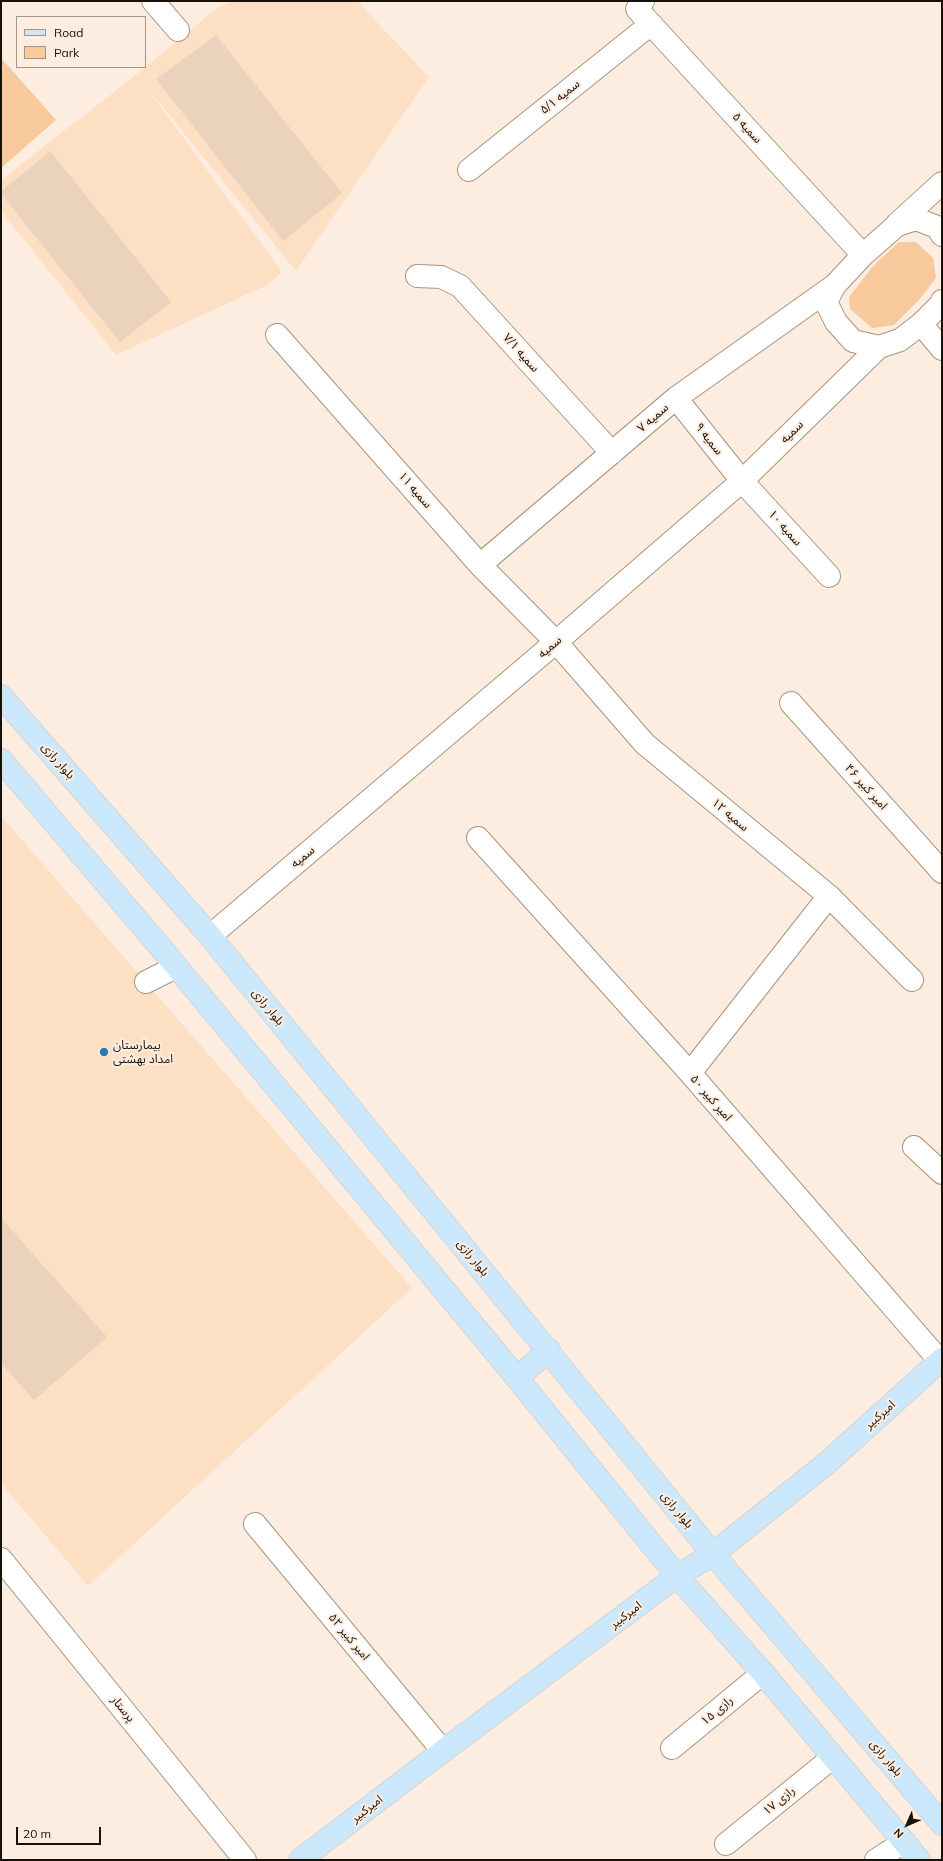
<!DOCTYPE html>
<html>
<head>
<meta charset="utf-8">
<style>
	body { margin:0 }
	#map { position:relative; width:943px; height:1861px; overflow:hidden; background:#fcede0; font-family:Mulish,sans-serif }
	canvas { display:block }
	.frame { position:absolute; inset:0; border:2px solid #181109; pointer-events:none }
	.legend { position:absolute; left:16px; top:16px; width:130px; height:52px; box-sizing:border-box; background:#fcede0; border:1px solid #a1958a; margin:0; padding:5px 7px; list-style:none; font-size:12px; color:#181109 }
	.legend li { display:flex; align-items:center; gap:8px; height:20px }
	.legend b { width:20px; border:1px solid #a1958a }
	.north { position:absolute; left:887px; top:1805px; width:40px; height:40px; -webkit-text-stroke:3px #fcede0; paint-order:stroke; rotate:225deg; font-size:11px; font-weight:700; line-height:16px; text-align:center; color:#181109 }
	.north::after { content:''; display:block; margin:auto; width:14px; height:18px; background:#181109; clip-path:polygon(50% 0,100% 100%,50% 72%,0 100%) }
	.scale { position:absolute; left:16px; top:1827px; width:85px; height:18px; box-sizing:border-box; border:2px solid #181109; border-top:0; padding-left:5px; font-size:12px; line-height:14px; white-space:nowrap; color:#181109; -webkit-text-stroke:3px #fcede0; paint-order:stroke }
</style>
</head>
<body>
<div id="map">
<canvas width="943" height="1861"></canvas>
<div class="frame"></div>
<ul class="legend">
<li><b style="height:5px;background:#cce8fd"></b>Road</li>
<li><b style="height:11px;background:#f8c99a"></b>Park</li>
</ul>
<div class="north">N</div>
<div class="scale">20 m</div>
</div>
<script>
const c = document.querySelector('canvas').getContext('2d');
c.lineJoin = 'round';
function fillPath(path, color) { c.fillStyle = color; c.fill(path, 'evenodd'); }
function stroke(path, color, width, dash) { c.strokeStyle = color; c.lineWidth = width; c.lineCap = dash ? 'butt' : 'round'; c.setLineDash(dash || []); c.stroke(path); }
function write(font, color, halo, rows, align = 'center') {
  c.font = font + ' Mulish,"Noto Sans Arabic",sans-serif'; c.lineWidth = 4; c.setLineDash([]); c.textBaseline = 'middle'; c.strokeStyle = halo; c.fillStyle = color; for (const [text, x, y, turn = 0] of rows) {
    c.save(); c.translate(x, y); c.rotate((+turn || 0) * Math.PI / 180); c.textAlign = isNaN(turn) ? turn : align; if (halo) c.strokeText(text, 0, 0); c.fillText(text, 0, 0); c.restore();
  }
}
const built = new Path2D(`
	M230 1H357L429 77 296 271 144 84 282 272 267 285 116 355 1 211V180L137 74 211 13Z
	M1 816 412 1288 88 1586 1 1483Z`);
const green = new Path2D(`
	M1 58 56 120 1 168Z
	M899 242H916L933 258 936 278 919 300 894 325 872 328 850 309 849 297 874 265Z`);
const building = new Path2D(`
	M216 35 342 193 283 241 156 79Z
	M50 151 171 302 120 342 1 194V192Z
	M1 1218 107 1337 34 1400 1 1363Z`);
const minor = new Path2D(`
	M153 1 178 30
	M643 1 637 9 863 255
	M469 170 651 24
	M897 224 942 183
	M942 235 937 227 916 219 897 225 863 255 835 285 826 302 836 322 853 341 879 347 900 340 921 324 940 305 942 301
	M417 276 441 277 460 286 612 453
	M921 324 942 349
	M277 335 480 565 556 642 645 744 829 896 912 980
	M676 398 742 481 829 576
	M480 565 676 398 835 285
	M791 703 942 872
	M478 838 690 1073 940 1361
	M210 936 556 642 742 481 879 347
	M146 982 176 967
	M690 1073 829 896
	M914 1147 942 1173
	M255 1524 443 1751
	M1 1559 245 1860
	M672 1748 763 1673
	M726 1844 832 1758
	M876 1860 904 1842`);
const major = new Path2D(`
	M1 696 210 936 713 1554 942 1824
	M1 760 161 948 517 1378 677 1576 763 1673 919 1860
	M517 1378 549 1350
	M300 1860 443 1751 677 1576 713 1554 827 1463 942 1359`);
const markers = [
	[104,1052,5,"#2e7cae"]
];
const streetNames = [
	["سمیه ۵/۱",560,97,-39],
	["سمیه ۵",747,128,47],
	["سمیه ۷/۱",521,353,48],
	["سمیه ۷",653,418,-41],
	["سمیه",792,432,-44],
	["سمیه ۹",709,439,52],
	["سمیه ۱۱",415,490,49],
	["سمیه ۱۰",785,528,48],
	["سمیه",550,647,-41],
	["بلوار رازی",58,761,49],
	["امیر کبیر ۴۶",866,787,48],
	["سمیه ۱۲",730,815,40],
	["سمیه",303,857,-40],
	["بلوار رازی",268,1007,51],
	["امیر کبیر ۵۰",711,1098,49],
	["بلوار رازی",473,1258,51],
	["امیرکبیر",880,1415,-42],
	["بلوار رازی",677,1510,51],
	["امیرکبیر",626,1615,-37],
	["امیر کبیر ۵۲",349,1637,50],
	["پرستار",123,1709,51],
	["رازی ۱۵",717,1711,-40],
	["بلوار رازی",886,1758,50],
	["رازی ۱۷",779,1801,-39],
	["امیرکبیر",367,1809,-38]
];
const poiNames = [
	["بیمارستان",113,1045],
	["امداد بهشتی",113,1059]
];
fillPath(built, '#fddfc3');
fillPath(green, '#f8c99a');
fillPath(building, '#ead2bc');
stroke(minor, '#a9937e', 24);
stroke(major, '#d5d4d3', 24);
stroke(minor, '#fff', 22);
stroke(major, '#cce8fd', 22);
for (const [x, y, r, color] of markers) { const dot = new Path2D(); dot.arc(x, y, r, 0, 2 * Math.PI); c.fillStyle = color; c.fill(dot); stroke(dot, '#fcede0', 1.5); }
write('12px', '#181109', '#fcede0', streetNames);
write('12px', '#181109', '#fcede0', poiNames, 'left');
</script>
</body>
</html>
